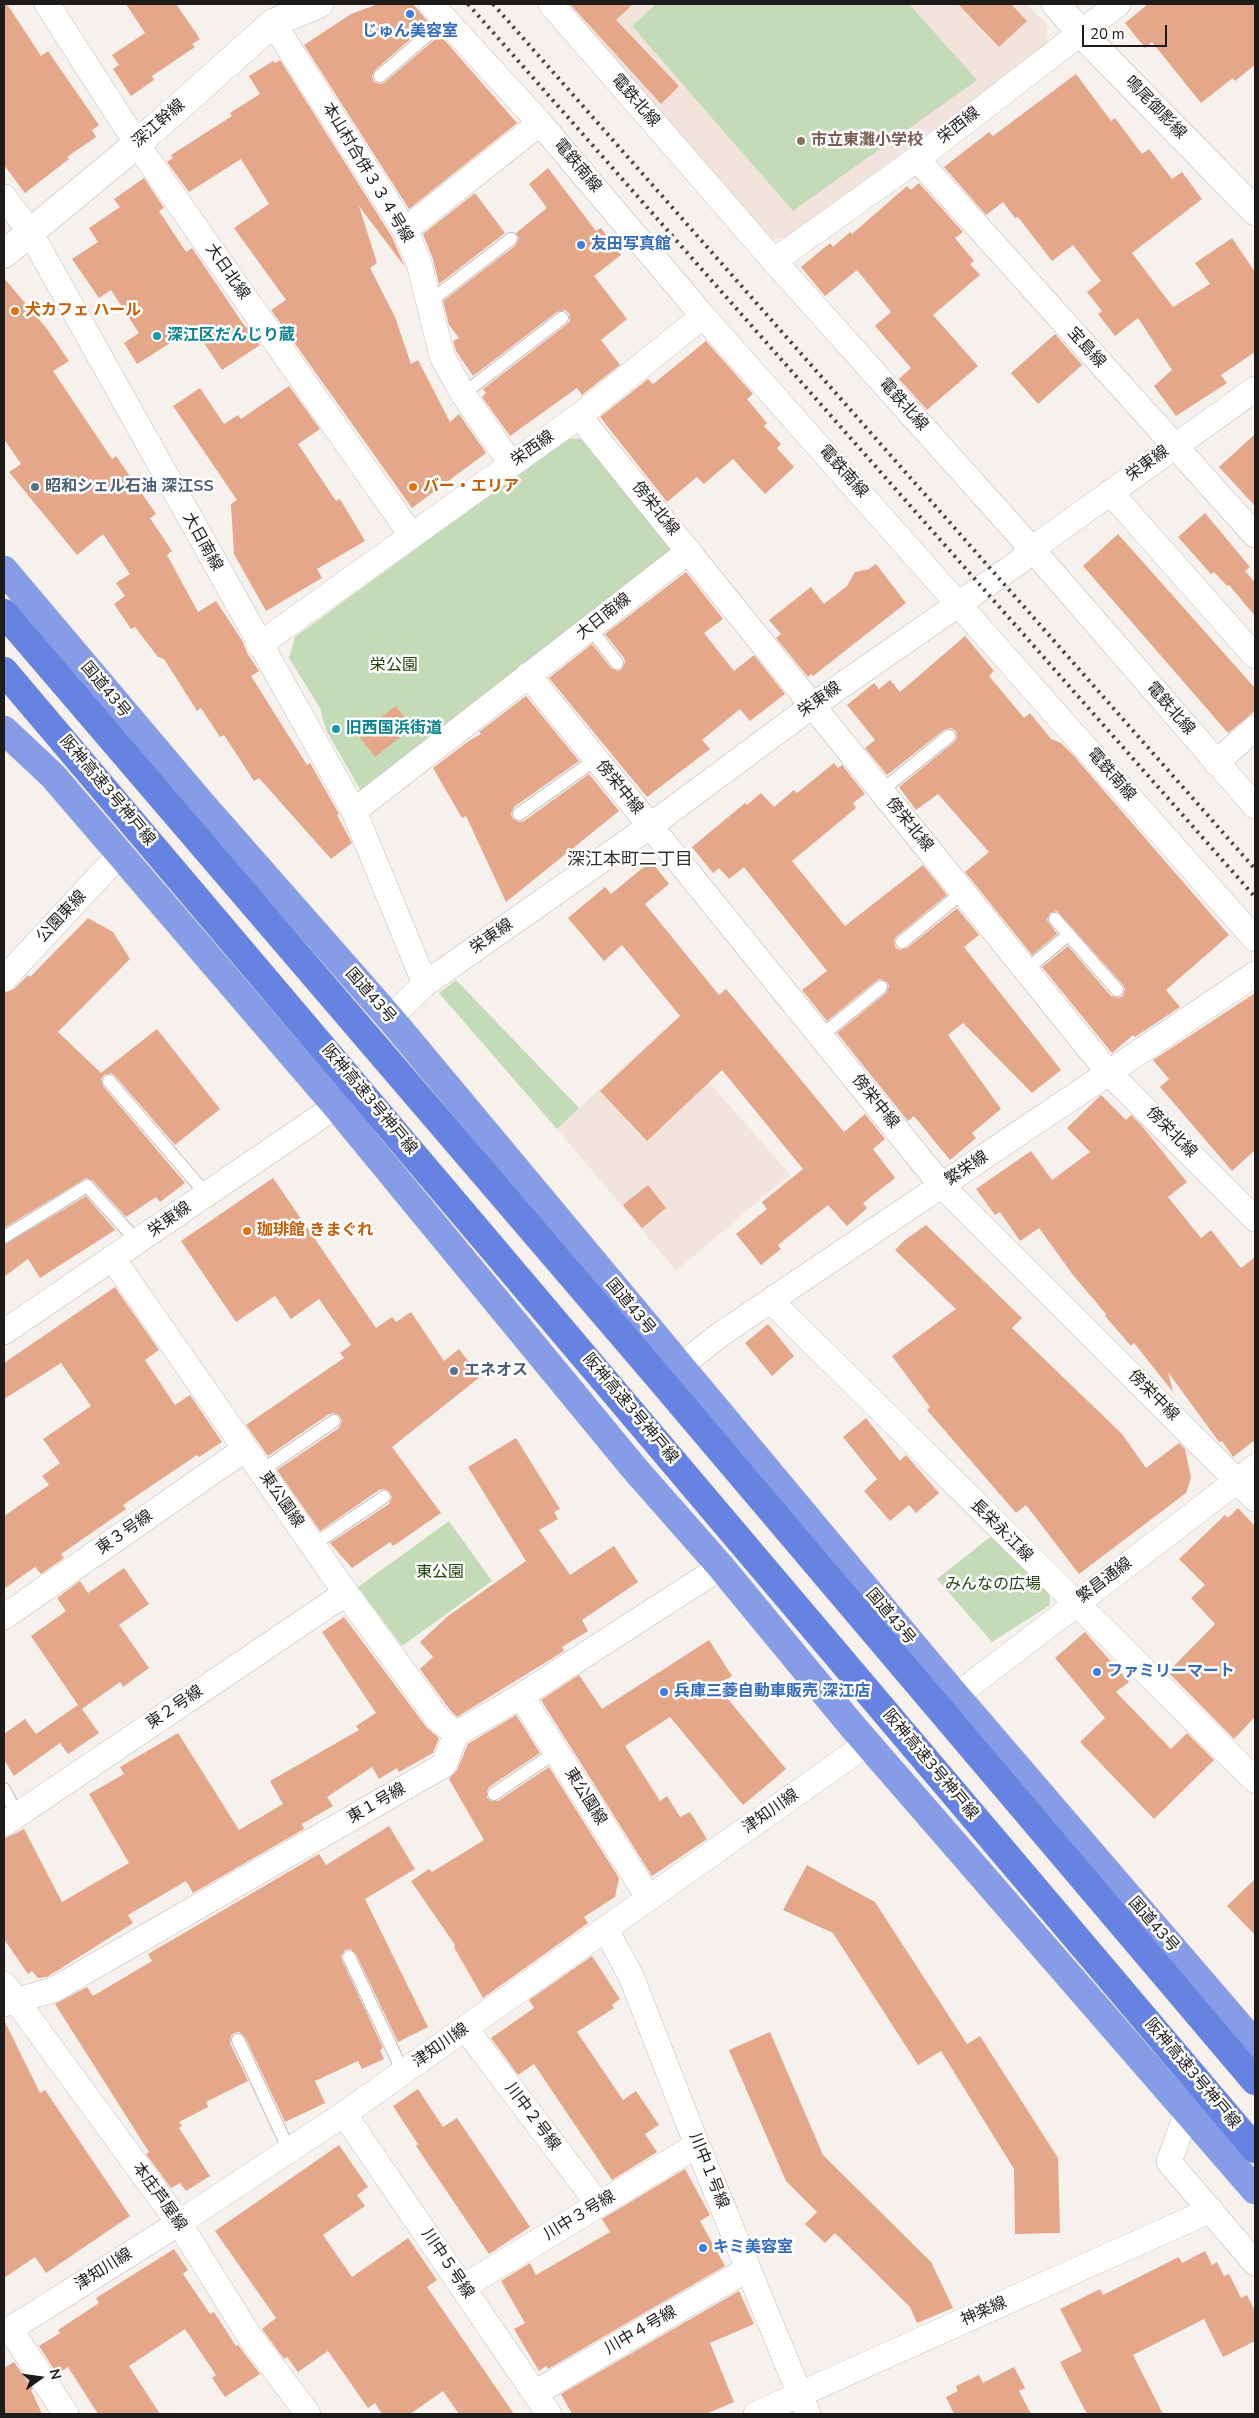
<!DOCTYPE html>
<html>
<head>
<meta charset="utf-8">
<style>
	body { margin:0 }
	#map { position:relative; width:1259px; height:2418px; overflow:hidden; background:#f7f1ee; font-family:"Nunito Sans",sans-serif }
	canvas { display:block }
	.frame { position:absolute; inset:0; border:5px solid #1e1c1b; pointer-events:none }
	.north { position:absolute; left:15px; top:2353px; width:50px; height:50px; -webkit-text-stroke:4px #fff; paint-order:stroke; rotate:76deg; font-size:14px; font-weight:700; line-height:20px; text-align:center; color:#1e1c1b }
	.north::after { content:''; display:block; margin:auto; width:18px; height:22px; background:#1e1c1b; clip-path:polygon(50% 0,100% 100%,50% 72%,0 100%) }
	.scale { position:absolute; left:1082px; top:25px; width:85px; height:22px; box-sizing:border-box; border:2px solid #1e1c1b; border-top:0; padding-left:6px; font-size:15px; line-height:18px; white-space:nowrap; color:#1e1c1b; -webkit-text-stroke:4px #fff; paint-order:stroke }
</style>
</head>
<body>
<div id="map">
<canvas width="1259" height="2418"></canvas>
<div class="frame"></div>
<div class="north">N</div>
<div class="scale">20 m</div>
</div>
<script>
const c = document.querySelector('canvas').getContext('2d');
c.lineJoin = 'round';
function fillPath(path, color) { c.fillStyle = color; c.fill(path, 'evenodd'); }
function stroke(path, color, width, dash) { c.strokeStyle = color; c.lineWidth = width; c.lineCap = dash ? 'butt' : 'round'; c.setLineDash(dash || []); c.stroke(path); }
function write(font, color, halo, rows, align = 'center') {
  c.font = font + ' "Nunito Sans","Noto Sans JP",sans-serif'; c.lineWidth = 5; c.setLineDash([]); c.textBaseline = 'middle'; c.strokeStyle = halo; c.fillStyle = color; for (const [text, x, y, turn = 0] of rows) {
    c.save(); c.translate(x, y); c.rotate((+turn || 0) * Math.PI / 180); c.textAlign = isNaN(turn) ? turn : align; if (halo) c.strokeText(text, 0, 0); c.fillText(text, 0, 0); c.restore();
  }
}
const built = new Path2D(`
	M562 4H1027L1047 25 1048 45 786 238 771 240Z
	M663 1030 790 1174 676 1271 557 1129Z`);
const green = new Path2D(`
	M656 4H909L977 80 793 211 632 26Z
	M568 438 585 439 676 552 362 793 326 730 320 708 289 658 295 637Z
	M456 980 579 1108 557 1129 439 993Z
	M449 1521 492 1581 402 1646 358 1587Z
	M994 1534 1049 1590 1050 1605 992 1642 937 1579Z`);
const building = new Path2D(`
	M4 4H7L41 56 48 51 99 125 92 130 96 137 67 157 69 159 25 193 4 165Z
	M126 4H176L200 39 192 44 195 47 152 76 154 80 131 96 113 69 119 65 112 55 145 33Z
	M378 4H413L429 23 375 70 372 77 374 82 381 84 385 82 440 35 517 123 409 209 304 45 351 14Z
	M570 4H633L616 20 679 86 661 104Z
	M958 4H1011L1027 21 999 47Z
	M1148 4H1255V65L1235 81 1233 78 1201 103 1152 42 1145 48 1125 23Z
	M280 60 392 237 405 267 359 206 377 263 370 268 395 317 411 364 418 360 450 422 459 414 486 453 412 508 271 310 286 300 234 228 269 204 241 159 189 192 167 162 173 158 171 155 232 116 230 113 260 94 249 76 273 61 275 63Z
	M1076 74 1111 121 1115 118 1142 154 1149 149 1172 179 1182 172 1202 199 1132 253 1173 307 1210 284 1195 263 1232 238 1255 272V352L1221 375 1227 383 1176 416 1154 386 1172 370 1138 318 1115 336 1098 314 1102 311 1087 292 1101 281 1073 245 1052 261 1018 217 1015 218 1003 202 986 215 944 167 989 132 993 136Z
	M548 168 596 231 601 228 621 255 594 276 627 319 601 340 620 365 582 395 577 388 510 436 482 397 486 393 483 389 567 324 570 321 569 313 565 310 557 312 473 376 456 351 453 341 459 338 449 325 443 301 516 245 519 238 516 233 547 208 529 184Z
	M144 178 164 208 159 211 186 252 192 248 246 328 247 326 260 345 222 370 194 328 137 364 124 343 139 333 111 290 99 298 72 259 98 242 89 228 120 207 114 199Z
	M919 183 963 232 955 238 974 261 970 264 980 275 933 315 978 366 927 410 899 379 911 368 875 326 891 312 857 270 825 296 801 267 830 243 833 247 850 232 852 234 907 186 911 190Z
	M475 193 505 233 439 284 433 259 423 234Z
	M4 278 47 329 69 361 53 371 112 459 116 456 156 514 150 518 172 551 167 555 198 612 216 601 243 642 247 653 259 671 251 676 307 765 310 763 339 814 337 815 352 843 331 859 259 778 254 781 224 735 220 737 201 708 197 711 164 659 158 657 135 627 131 629 114 604 125 596 116 583 130 574 103 534 77 555 9 472 21 464 4 439Z
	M1055 334 1082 365 1038 404 1011 373Z
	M706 341 753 394 747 399 767 423 764 426 781 444 777 448 794 467 765 494 733 459 704 484 697 477 667 502 600 417 648 379 653 384Z
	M289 386 320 429 298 444 336 501 340 499 365 541 317 569 322 578 266 611 234 554 231 504 237 500 173 406 200 388 224 424 238 415 241 419Z
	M1255 434V506L1219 467Z
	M1205 513 1250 567 1245 571 1255 582V616L1229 585 1227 586 1214 572 1211 574 1178 537Z
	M1118 534 1255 688V711L1228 733 1083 566Z
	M876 564 906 603 813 676 811 674 808 677 776 638 781 634 769 620 811 587 824 604 847 586 855 572 869 569Z
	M686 572 723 619 704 633 734 671 754 655 785 694 750 721 740 709 702 740 710 749 647 797 549 678 592 644 611 668 618 671 622 669 625 662 624 658 605 634Z
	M965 636 994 671 989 676 1024 718 1030 713 1051 739 1061 743 1073 755 1229 935 1166 990 1180 1007 1135 1037 1133 1035 1112 1053 1042 967 1068 946 1111 996 1118 998 1123 996 1125 989 1123 985 1057 911 1050 913 1047 920 1057 934 1032 955 965 872 989 852 938 794 916 810 899 787 954 742 957 738 956 731 951 728 944 730 887 775 865 748 875 740 847 705 874 683 879 689 890 680 900 692Z
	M526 696 579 761 514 807 511 814 513 819 519 822 524 821 589 774 619 811 506 902 466 816 462 818 433 768 470 740 481 734 479 732Z
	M396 706 412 728 375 757 358 735Z
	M834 763 838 768 842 765 865 794 853 803 856 808 792 861 845 926 923 865 947 895 897 936 894 940 895 947 900 950 907 948 957 908 979 935 964 947 1061 1070 1032 1093 963 1023 948 1035 1001 1109 972 1133 976 1138 950 1160 914 1116 908 1121 837 1033 886 993 889 986 887 982 880 979 876 981 827 1021 802 990 827 971 744 867 729 879 719 868 713 873 692 847 745 803 747 805 761 793 774 807 794 790 797 793Z
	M651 861 669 884 645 904 719 995 726 989 844 1132 865 1114 885 1139 873 1149 895 1178 863 1203 867 1208 847 1226 828 1205 778 1245 781 1249 761 1265 736 1234 767 1209 762 1202 803 1169 722 1070 647 1141 600 1091 680 1016 622 945 604 961 568 918 605 887 611 894Z
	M88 918 113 932 130 959 58 1032 101 1073 157 1029 220 1109 175 1145 115 1076 111 1073 104 1075 101 1079 103 1086 185 1183 160 1202 156 1197 126 1217 93 1181 86 1178 4 1228V993L14 989 28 975 30 977Z
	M1255 993V1150L1232 1171 1160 1087 1169 1079 1153 1060Z
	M1101 1095 1126 1120 1131 1115 1142 1126 1187 1182 1168 1197 1201 1238 1211 1230 1241 1268 1255 1257V1440L1233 1457 1222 1441 1219 1442 1168 1372 1173 1392 1134 1343 1131 1346 1105 1316 1106 1314 1073 1275 1039 1228 1020 1241 1000 1212 995 1215 976 1189 1031 1151 1052 1180 1090 1152 1067 1128Z
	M273 1178 376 1328 392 1317 396 1322 411 1312 444 1361 459 1349 480 1377 392 1447 441 1513 393 1546 390 1542 352 1568 330 1543 389 1504 392 1497 390 1492 384 1489 379 1490 320 1531 277 1470 339 1428 342 1421 340 1416 334 1413 329 1414 268 1456 246 1425 344 1358 340 1353 351 1345 319 1299 291 1319 275 1296 236 1322 181 1241Z
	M648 1185 666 1208 642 1228 623 1205Z
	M86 1196 115 1230 40 1278 28 1259 4 1277V1245Z
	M926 1225 1022 1318 1012 1328 1122 1434 1146 1468 1179 1443 1185 1449 1191 1478 1186 1493 1079 1574 1026 1505 1016 1513 927 1410 930 1407 892 1356 956 1309 895 1250 905 1240Z
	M115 1287 159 1350 145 1360 175 1405 190 1395 222 1442 199 1457 197 1455 123 1505 126 1509 61 1554 64 1558 41 1574 35 1567 4 1589V1516L49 1485 42 1476 60 1463 43 1439 91 1406 61 1363 4 1399V1363Z
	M768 1324 794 1356 772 1376 745 1343Z
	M866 1418 900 1461 906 1455 939 1493 916 1513 909 1505 890 1521 864 1491 877 1479 843 1437Z
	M516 1438 560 1509 554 1512 558 1519 539 1530 570 1575 614 1546 638 1582 582 1620 588 1631 562 1647 564 1651 457 1717 450 1710 420 1669 433 1657 420 1642 448 1616 526 1561 468 1467Z
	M1238 1508 1255 1526V1717L1234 1739 1168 1672 1215 1624 1191 1598 1205 1585 1179 1559 1225 1515 1228 1518Z
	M124 1568 149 1604 119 1625 149 1668 123 1687 120 1682 82 1709 99 1733 68 1754 60 1743 14 1776 4 1760V1734L25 1719 36 1734 78 1705 31 1636 66 1611 57 1598 80 1581 88 1593Z
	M344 1617 427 1728 439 1738 433 1753 399 1772 397 1768 379 1779 372 1767 327 1797 333 1806 302 1824 304 1829 193 1893 186 1881 128 1915 133 1923 47 1977 38 1978 32 1971 28 1974 4 1939V1839L24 1829 62 1902 129 1863 89 1794 124 1774 120 1767 178 1733 239 1830 283 1804 270 1781 359 1730 356 1726 376 1713 322 1632Z
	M1085 1632 1129 1682 1116 1692 1171 1749 1187 1733 1214 1760 1154 1819 1080 1742 1105 1718 1055 1658Z
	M709 1640 732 1676 717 1686 786 1769 743 1805 670 1717 625 1746 660 1801 667 1796 680 1817 690 1812 707 1839 652 1876 541 1700 579 1675 602 1709Z
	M516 1715 540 1753 489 1787 487 1791V1798L491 1801H498L549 1767 619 1878 615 1897 584 1917 588 1923 483 1998 454 1947 455 1945 411 1881 429 1869 432 1872 484 1840 449 1779 457 1770 468 1744Z
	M389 1826 415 1869 365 1899 428 2027 398 2042 356 1954 350 1949 345 1950 341 1956 342 1960 383 2048 380 2050 384 2059 362 2069 358 2061 315 2081 325 2103 285 2122 245 2037 239 2032 234 2033 231 2036 230 2043 248 2081 206 2102 208 2107 179 2122 182 2126 179 2128 210 2176 186 2191 180 2183 171 2188 146 2154 149 2152 55 2004 87 1987 93 1996 152 1961 148 1954 319 1854 326 1865Z
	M807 1865 875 1902 967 2044 980 2036 1058 2158 1060 2233 1015 2234 1014 2169 941 2051 918 2065 833 1933 783 1910Z
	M1255 1879V1935L1227 1906Z
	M592 1956 620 1999 612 2005 614 2008 577 2032 623 2100 636 2091 659 2125 645 2134 657 2152 612 2180 534 2064 518 2075 491 2038 534 2008 529 2000Z
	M4 2020 40 2093 45 2090 130 2216 46 2273 35 2257 4 2278Z
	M770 2032 823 2155 931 2262 953 2308 917 2323 910 2307 835 2233 825 2243 805 2224 817 2212 786 2181 729 2050Z
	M418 2089 443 2127 457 2118 530 2227 489 2254 416 2146 418 2144 393 2106Z
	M339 2145 368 2187 357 2195 365 2206 323 2235 352 2277 408 2238 437 2280 427 2287 514 2414H459L443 2391 410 2414H382L375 2403 368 2408 328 2351 298 2372 287 2357 284 2359 262 2329 276 2318 215 2231Z
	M685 2169 710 2215 700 2221 725 2266 548 2369 546 2366 539 2371 514 2329 525 2323 501 2281 530 2263 536 2275 610 2232 602 2219Z
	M174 2249 188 2270 183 2274 210 2314 214 2312 236 2346 238 2345 260 2374 225 2397 212 2378 216 2375 185 2329 129 2366 160 2414H98L68 2367 57 2374 39 2346 60 2333 58 2330 99 2303 96 2298Z
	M1205 2251 1212 2265 1217 2262 1224 2276 1229 2274 1241 2298 1247 2295 1255 2311V2341L1223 2357 1204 2319 1133 2355 1163 2414H1087L1060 2362 1082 2351 1060 2309 1100 2289 1103 2295 1179 2257 1182 2263Z
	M739 2291 754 2324 710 2343 734 2402 706 2414H572L561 2394Z
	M14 2362 33 2389 31 2390 42 2414H4V2368Z
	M1014 2367 1025 2388 1019 2391 1031 2414H954L946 2397 958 2391 956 2386 979 2375 983 2383Z`);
const service = new Path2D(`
	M380 76 446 19
	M429 302 511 239
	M463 394 562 318
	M590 628 617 663
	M881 791 949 736
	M519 814 596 759
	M1055 919 1117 990
	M902 942 963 892
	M1026 970 1068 935
	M821 1036 881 987
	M109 1081 207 1195
	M4 1237 87 1186 138 1242
	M261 1471 334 1421
	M313 1545 384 1497
	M4 1789 17 1815
	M494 1794 556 1752
	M349 1957 403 2072
	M238 2040 289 2150`);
const minor = new Path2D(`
	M47 4 137 144 412 536
	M431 4 540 123 703 316 1255 939
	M551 4 774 261 1032 549 1255 806
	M273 23 405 230 419 263 442 356 463 394 511 464
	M917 159 1255 535
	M4 197 30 232 354 811 425 984
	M405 230 540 123
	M774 261 917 159 1118 4
	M579 416 1108 1072 1255 1219
	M1110 492 1255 656
	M259 645 579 416 703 316
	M528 675 942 1186 1255 1499
	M1216 763 1255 728
	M354 811 689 551
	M4 979 120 854
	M390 1018 425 984 650 826 812 706 1019 562 1032 549 1255 389
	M113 1259 346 1593 439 1720 456 1734
	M771 1301 1255 1780
	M4 1332 336 1106
	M680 1366 721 1334 1255 974
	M4 1617 245 1449
	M521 1696 649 1898
	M956 1696 1255 1467
	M4 1824 346 1593
	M606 1930 631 1976 697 2145 808 2414
	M4 1984 179 2223 250 2337 308 2414
	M4 2004 53 1990 444 1765 456 1734 521 1696 721 1567
	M466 2029 599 2205
	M1187 2112 1169 2162 1255 2263
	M344 2114 549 2414
	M463 2287 697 2145
	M10 2329 66 2414
	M4 2333 179 2223 344 2114 868 1743
	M535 2393 748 2269
	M756 2414 1211 2210`);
const tertiary = new Path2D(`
	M1056 4 1080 32 1255 211
	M4 254 137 144 273 23 319 4`);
const trunk = new Path2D(`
	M4 570 201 803 390 1018 933 1669 1255 2044
	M4 730 53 776 336 1106 634 1468 721 1567 853 1727 1255 2190`);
const motorway = new Path2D(`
	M4 613 655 1373 1255 2081
	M4 671 1255 2149`);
const rail = new Path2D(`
	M468 4 1255 897
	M493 4 1255 869`);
const markers = [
	[410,14,5,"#3f7fe0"],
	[801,141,5,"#8d6e63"],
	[581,245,5,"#3f7fe0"],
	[15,311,5,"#e8710a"],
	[157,336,5,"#0f9aa8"],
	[35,487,5,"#5c6f8a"],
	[413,487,5,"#e8710a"],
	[336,729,5,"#0f9aa8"],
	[247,1231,5,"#e8710a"],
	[454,1371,5,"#5c6f8a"],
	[1097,1672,5,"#3f7fe0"],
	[664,1692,5,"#3f7fe0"],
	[703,2248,5,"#3f7fe0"]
];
const shopNames = [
	["じゅん美容室",410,32,"center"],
	["友田写真館",591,245],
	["ファミリーマート",1107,1672],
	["兵庫三菱自動車販売 深江店",674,1692],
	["キミ美容室",713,2248]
];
const streetNames = [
	["電鉄北線",635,101,49],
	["鳴尾御影線",1155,108,46],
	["深江幹線",159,124,-41],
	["栄西線",959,126,-38],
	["電鉄南線",577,166,50],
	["本山村合併３３４号線",367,173,59],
	["大日北線",227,272,55],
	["宝島線",1086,348,48],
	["電鉄北線",903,405,48],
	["栄西線",533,449,-35],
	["栄東線",1148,464,-36],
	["電鉄南線",843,472,48],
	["傍栄北線",655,509,51],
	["大日南線",202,542,61],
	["大日南線",604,617,-38],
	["国道43号",105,690,50],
	["栄東線",820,700,-35],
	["電鉄北線",1170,709,49],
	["電鉄南線",1111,775,49],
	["傍栄中線",619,788,51],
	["阪神高速3号神戸線",107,791,50],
	["傍栄北線",909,825,51],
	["公園東線",62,917,-47],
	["栄東線",492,937,-35],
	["国道43号",370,996,49],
	["阪神高速3号神戸線",369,1100,50],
	["傍栄中線",875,1102,51],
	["傍栄北線",1171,1133,45],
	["繁栄線",967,1169,-34],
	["栄東線",170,1220,-35],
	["国道43号",630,1307,50],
	["傍栄中線",1153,1396,45],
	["阪神高速3号神戸線",630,1409,50],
	["東公園線",281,1500,55],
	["長栄永江線",1001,1531,45],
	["東３号線",125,1533,-35],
	["繁昌通線",1105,1581,-37],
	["国道43号",890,1617,50],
	["東２号線",175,1708,-34],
	["阪神高速3号神戸線",930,1765,50],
	["東公園線",585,1797,58],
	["東１号線",377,1804,-30],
	["津知川線",771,1812,-35],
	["国道43号",1153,1925,49],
	["津知川線",441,2046,-35],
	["阪神高速3号神戸線",1192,2074,50],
	["川中２号線",532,2117,53],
	["川中１号線",708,2171,68],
	["本庄芦屋線",159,2197,54],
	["川中３号線",580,2216,-31],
	["川中５号線",447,2264,56],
	["津知川線",104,2270,-32],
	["神楽線",984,2312,-24],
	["川中４号線",641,2331,-30]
];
const educationNames = [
	["市立東灘小学校",811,141]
];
const foodNames = [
	["犬カフェ ハール",25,311],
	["バー・エリア",423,487],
	["珈琲館 きまぐれ",257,1231]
];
const cultureNames = [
	["深江区だんじり蔵",167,336],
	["旧西国浜街道",346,729]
];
const serviceNames = [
	["昭和シェル石油 深江SS",45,487],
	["エネオス",464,1371]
];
const parkNames = [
	["栄公園",394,666],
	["東公園",440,1573],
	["みんなの広場",993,1585]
];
const neighbourhoodNames = [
	["深江本町二丁目",630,861]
];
fillPath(built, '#f2e4dd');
fillPath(green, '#c3dbb7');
fillPath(building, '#e4a789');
stroke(service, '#c2bcb9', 14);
stroke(minor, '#c2bcb9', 26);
stroke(tertiary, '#c2bcb9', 29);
stroke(trunk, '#cecdcd', 29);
stroke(motorway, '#cecdcd', 29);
stroke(service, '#fff', 12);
stroke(minor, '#fff', 25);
stroke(tertiary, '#fff', 28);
stroke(trunk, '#869ce7', 28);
stroke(motorway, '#6783e1', 28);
stroke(rail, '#484644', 4, [2.5, 5]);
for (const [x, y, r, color] of markers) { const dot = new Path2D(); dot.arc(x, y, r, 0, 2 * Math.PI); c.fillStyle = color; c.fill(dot); stroke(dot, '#fff', 2); }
write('bold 16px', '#366cbe', '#fff', shopNames, 'left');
write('16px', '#1e1c1b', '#fff', streetNames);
write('bold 16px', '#785e54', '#fff', educationNames, 'left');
write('bold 16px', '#c56008', '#fff', foodNames, 'left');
write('bold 16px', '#0d838f', '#fff', cultureNames, 'left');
write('bold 16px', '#4e5e75', '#fff', serviceNames, 'left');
write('16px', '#214209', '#fff', parkNames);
write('18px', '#35302e', '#fff', neighbourhoodNames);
</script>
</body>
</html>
